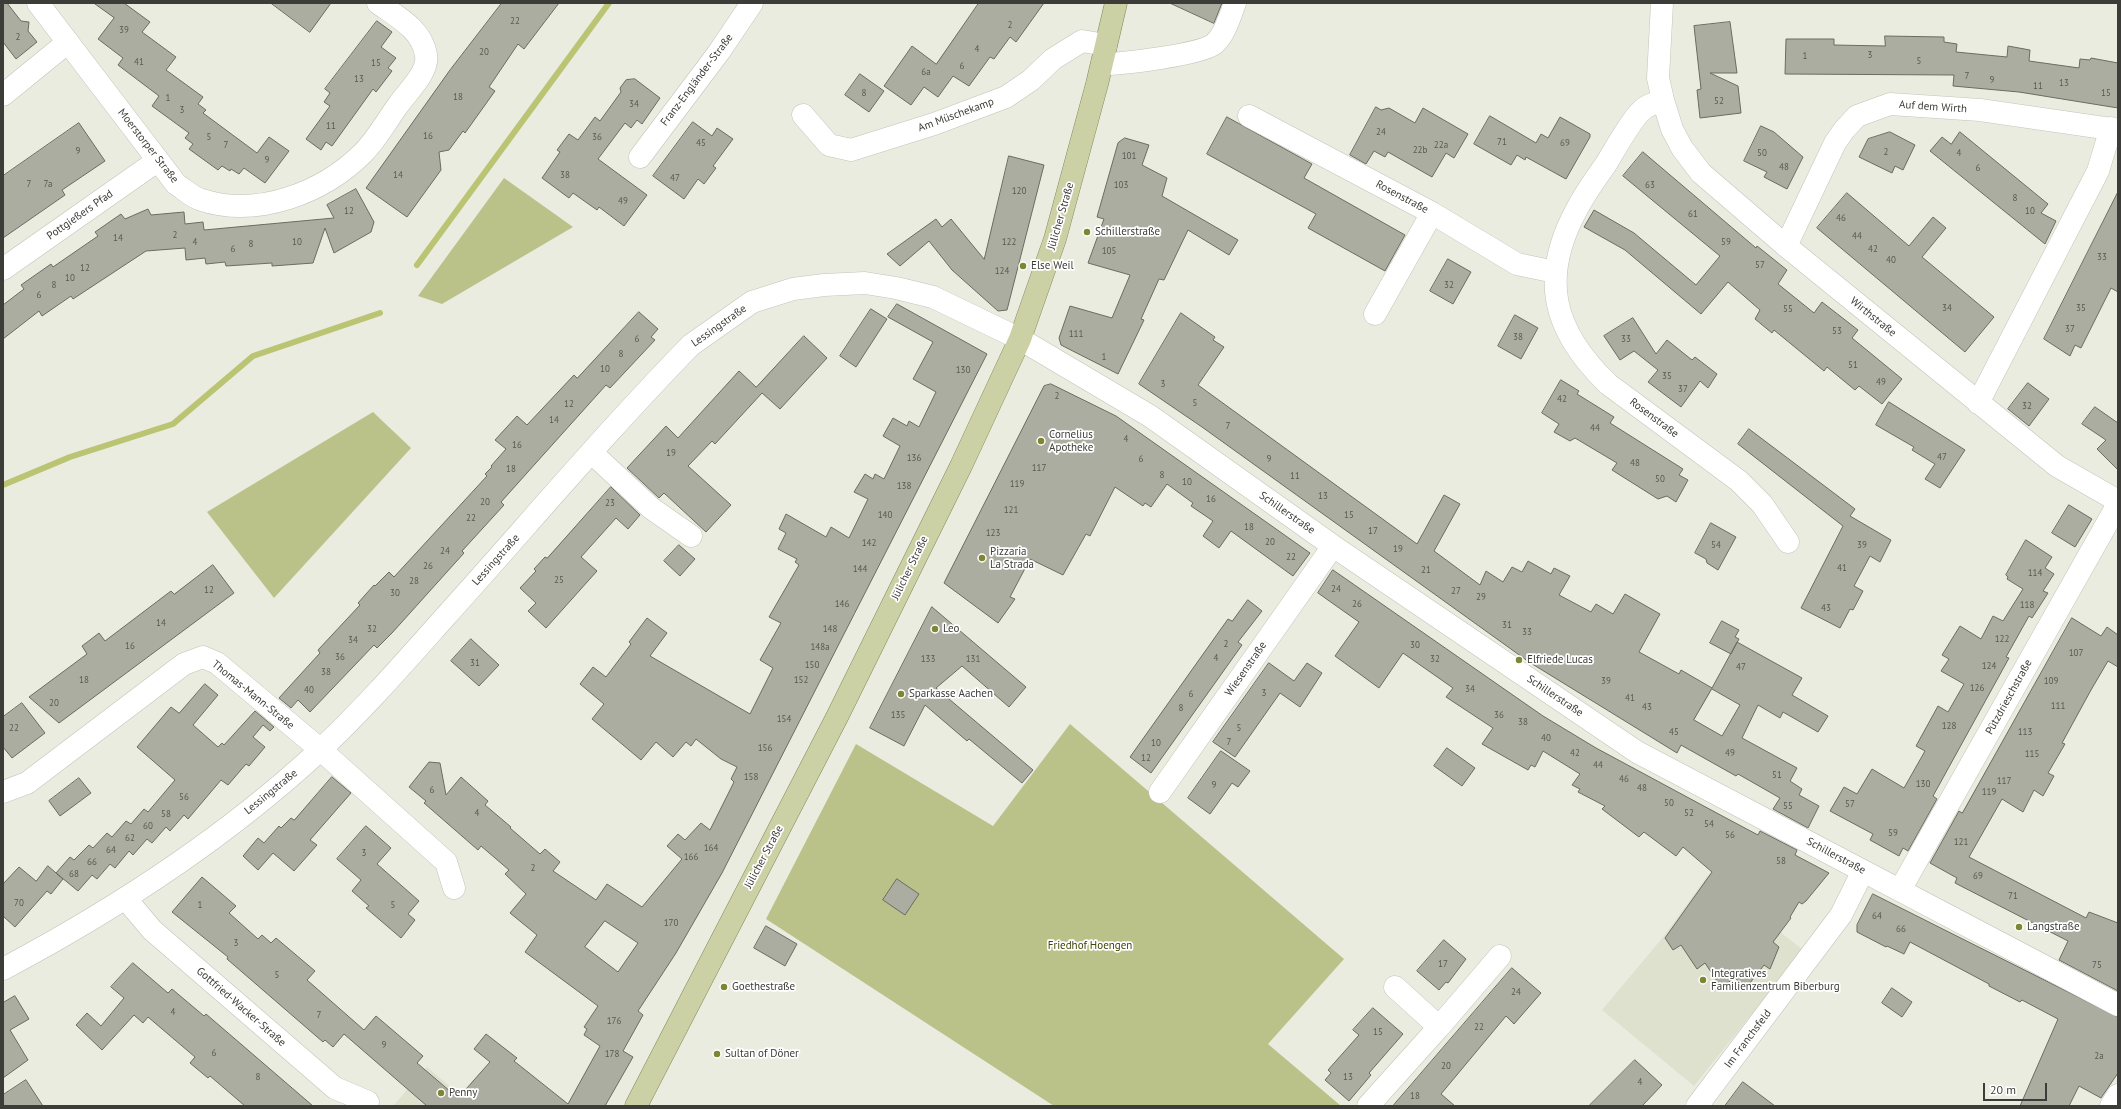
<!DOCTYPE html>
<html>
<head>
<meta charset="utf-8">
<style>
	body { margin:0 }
	#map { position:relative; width:2121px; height:1109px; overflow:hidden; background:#eaece0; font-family:"PT Sans",sans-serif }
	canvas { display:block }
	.frame { position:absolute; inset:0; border:4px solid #3c3d38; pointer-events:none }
	.scale { position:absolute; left:1983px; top:1083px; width:64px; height:18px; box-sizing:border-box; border:2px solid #3c3d38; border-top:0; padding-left:5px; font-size:12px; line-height:14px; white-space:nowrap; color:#3c3d38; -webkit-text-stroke:3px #fff; paint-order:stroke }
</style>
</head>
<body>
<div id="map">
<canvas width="2121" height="1109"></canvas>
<div class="frame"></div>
<div class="scale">20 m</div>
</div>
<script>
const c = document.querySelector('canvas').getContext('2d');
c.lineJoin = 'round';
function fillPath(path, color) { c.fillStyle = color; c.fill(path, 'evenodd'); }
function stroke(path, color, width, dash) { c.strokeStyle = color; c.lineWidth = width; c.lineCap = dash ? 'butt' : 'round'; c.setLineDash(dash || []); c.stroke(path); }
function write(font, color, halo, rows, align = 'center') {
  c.font = font + ' "PT Sans",sans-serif'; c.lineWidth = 3.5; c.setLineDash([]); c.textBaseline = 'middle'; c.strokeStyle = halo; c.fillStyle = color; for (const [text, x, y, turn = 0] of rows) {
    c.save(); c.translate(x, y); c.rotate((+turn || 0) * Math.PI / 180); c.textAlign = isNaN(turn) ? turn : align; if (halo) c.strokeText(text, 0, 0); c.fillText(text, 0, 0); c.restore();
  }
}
const built = new Path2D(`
	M1708 875 1803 950 1694 1086 1602 1010 1664 936Z
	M427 1067 473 1106H393Z`);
const green = new Path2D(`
	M504 178 573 227 442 304 418 296Z
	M373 412 411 448 274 598 207 512Z
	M1070 724 1344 959 1268 1044 1341 1106H1054L766 919 856 744 993 826Z`);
const stream = new Path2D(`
	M417 265 609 3
	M3 485 70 457 173 424 253 356 380 313`);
const building = new Path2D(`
	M3 3H7L21 21 29 22 28 31 37 42 16 59 3 42Z
	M94 3H124L150 22 142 32 176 57 166 70 203 97 198 104 206 110 203 113 257 153 269 137 289 151 265 183 244 168 239 174 231 169 230 171 222 166 218 170 189 149 193 144 185 138 189 133 152 106 159 96 118 65 123 58 98 39 114 18Z
	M271 3H331L310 32Z
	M502 3H559L524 49 518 44 489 87 495 91 465 133 463 131 449 150 439 152 441 170 407 217 366 188 450 70Z
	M979 3H1044L1016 42 1010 37 994 59 990 57 969 86 953 76 938 97 924 87 911 105 884 86 912 46 936 64Z
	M1170 3H1222L1214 23Z
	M377 21 392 32 381 47 396 58 388 68 392 71 376 92 373 89 332 146 326 142 321 150 306 139 330 106 324 102 330 93 325 89Z
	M1730 22 1737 73H1710L1738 86 1741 113 1700 118 1697 90 1701 89 1694 26Z
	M1885 36 1944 37V42L1957 44 1956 52 2007 57 2008 46 2030 50 2029 61 2079 68 2080 59 2090 60 2091 58 2118 63V108L2019 92 1953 86 1954 75 1785 74 1786 39H1834V45L1885 46Z
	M860 74 884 91 869 112 845 95Z
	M635 79 660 98 642 124 637 120 631 128 625 123 598 159 647 195 624 226 599 207 597 210 573 193 569 198 542 178 560 152 557 150 569 134 578 140 595 117 600 121 621 92 620 88 626 80Z
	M1376 107 1381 110 1389 108 1415 123 1423 108 1468 134 1454 158 1446 153 1432 177 1388 152 1385 157 1374 151 1366 164 1350 155Z
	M1490 116 1536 143 1541 134 1548 138 1560 117 1590 134V137L1566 179 1526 157 1525 160 1517 155 1511 165 1474 144Z
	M1227 117 1312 164 1304 178 1405 235 1385 271 1308 228 1316 214 1207 154Z
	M693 122 712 136 717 128 733 139 713 166 716 168 704 184 698 179 684 199 653 176Z
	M79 123 105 161 62 190 65 195 3 238V176Z
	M1761 126 1774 132 1803 157 1787 189 1764 177 1767 172 1744 161Z
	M1890 132 1915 145 1903 170 1895 166 1892 173 1859 157 1868 139Z
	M1960 132 2048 204 2041 213 2056 221 2045 244 1930 151 1942 137 1951 144Z
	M1125 138 1149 145 1142 165 1167 178 1162 196 1238 240 1229 255 1188 230 1164 280 1159 279 1141 319 1144 320 1118 374 1061 345 1059 338 1070 306 1112 318 1130 275 1088 263 1104 219 1097 217 1118 143Z
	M1643 152 1756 248 1757 246 1787 270 1778 284 1814 313 1822 302 1858 330 1852 338 1902 379 1882 404 1859 386 1855 390 1827 367 1824 371 1774 330 1772 333 1755 319 1760 310 1728 282 1701 314 1625 250 1584 227 1594 210 1634 233 1696 285 1720 256 1623 176Z
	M1009 156 1044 165 1007 310 998 311 952 270 929 241 900 266 887 254 936 219 942 227 951 219 984 259Z
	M356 189 374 222 371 232 334 253 325 228 313 263 272 266V263L226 266 225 262 206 264 205 258 186 260 185 248 146 251 73 299 71 296 42 316 39 311 3 339V305L24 289 21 285 51 264 53 267 98 236 95 232 121 214 125 219 148 209 151 215 184 212 185 224 203 222 204 230 334 218 327 205Z
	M2118 192V292L2111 288 2081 348 2075 345 2070 356 2044 339Z
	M1847 193 1909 246 1933 217 1946 228 1922 257 1994 317 1965 352 1817 228Z
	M1448 259 1471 272 1453 304 1430 291Z
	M897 304 987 354 722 873 676 953 638 1011 643 1015 623 1051 633 1057 605 1106H427L344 1034 333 1047 325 1040 323 1042 227 959 228 957 172 912 202 877 236 906 229 913 258 939 262 935 271 943 276 938 315 971 307 980 364 1030 376 1016 423 1056 417 1063 458 1098 490 1062 474 1049 486 1034 517 1058 514 1061 568 1104 600 1046 584 1035 587 1029 584 1027 598 1006 525 952 537 935 510 913 526 894 505 874 509 870 481 846 478 850 424 803 426 801 409 787 429 762 440 763 446 795 461 777 488 801 485 805 511 827 510 828 540 854 545 849 560 862 553 871 596 900 607 884 642 907 682 859 667 846 678 834 685 840 701 823 710 830 734 782 731 779 737 767 721 759 696 739 691 746 686 742 673 757 656 742 641 760 592 719 604 704 580 684 593 667 606 677 631 644 629 642 647 618 667 633 650 656 750 714 773 668 760 660 781 623 769 617 799 565 795 562 797 559 778 549 786 533 779 529 786 514 826 537 831 527 849 538 868 499 854 492 865 474 873 479 875 474 884 479 900 446 883 436 893 418 907 426 909 421 919 427 936 392 913 379 933 342 888 317ZM605 921 638 943 618 972 585 947Z
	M871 309 887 319 856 367 840 356Z
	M639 312 658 329 651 337 655 340 610 388 606 385 544 454 501 502 504 505 462 551 464 553 392 633 377 648 374 645 310 712 298 700 291 708 279 698 320 653 318 650 360 605 358 603 374 585 375 586 389 572 394 577 487 476 485 474 492 467 491 466 506 449 495 440 517 416 527 425 574 375 577 378Z
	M1181 313 1215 337 1213 340 1224 347 1198 385 1417 544 1444 495 1460 504 1434 551 1480 585 1486 571 1503 582 1512 567 1522 572 1528 561 1551 574 1554 568 1570 576 1559 595 1591 612 1596 604 1613 614 1625 594 1660 614 1639 652 1679 674 1681 670 1712 688 1737 642 1802 678 1792 695 1828 716 1818 732 1783 712 1780 718 1758 705 1742 738 1797 768 1790 781 1802 789 1799 795 1819 806 1808 828 1773 809 1780 798 1738 774 1736 776 1681 745 1677 753 1529 662 1202 427 1139 384ZM1712 689 1740 705 1722 736 1694 720Z
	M1515 315 1538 328 1521 359 1498 346Z
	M1633 318 1656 354 1667 340 1692 360 1695 357 1717 374 1708 388 1700 381 1681 407 1648 382 1658 370 1634 351 1620 360 1604 336Z
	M804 336 827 358 780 409 762 393 715 444 712 441 688 466 731 505 706 532 664 493 659 498 627 468 666 426 678 438 739 371 756 387Z
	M1561 380 1579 391 1577 394 1614 417 1610 423 1683 469 1679 475 1688 480 1676 502 1667 496 1658 499 1612 470 1617 463 1575 438 1570 441 1554 432 1559 424 1542 413Z
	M2028 383 2049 399 2029 426 2008 409Z
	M1051 384 1116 416 1310 553 1293 576 1231 531 1219 548 1203 536 1213 521 1191 506 1193 503 1167 484 1151 507 1145 503 1143 506 1115 487 1090 536 1086 534 1063 575 1030 559 1010 597 1015 599 998 623 944 583 1044 386Z
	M1889 402 1965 450 1940 488 1925 479 1935 464 1912 450 1914 447 1876 425Z
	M2095 407 2118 423V470L2097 449 2106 440 2082 424Z
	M1749 429 1855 509 1850 516 1891 540 1880 562 1870 556 1854 586 1863 591 1853 610 1850 609 1840 628 1801 608 1843 526 1738 444Z
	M611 487 640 515 628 529 616 518 581 557 597 571 546 628 528 611 536 603 520 588 536 571 534 569 545 557 547 558Z
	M2069 505 2092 519 2075 547 2052 533Z
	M1711 523 1736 537 1718 570 1707 563 1706 559 1695 553Z
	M2026 540 2052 557 2045 568 2054 574 2043 591 2048 593 2032 618 2029 616 2006 657 2009 658 1933 796 1937 799 1908 851 1903 848 1899 856 1870 840 1873 834 1830 811 1844 787 1857 794 1872 769 1904 788 1925 751 1916 746 1938 706 1948 712 1964 684 1941 671 1949 659 1942 655 1960 626 1981 639 1993 616 2003 621 2023 589 2007 579 2008 577 2006 575Z
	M679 545 695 559 680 576 664 561Z
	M213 565 234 593 59 723 29 697 87 654 82 646 90 640 99 633 105 641 171 591 174 594Z
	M1333 570 1543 716 1596 748 1726 818 1758 835 1760 831 1797 850 1795 855 1829 873 1806 901 1802 904 1799 902 1790 917 1791 918 1773 942 1779 947 1770 969 1764 965 1746 988 1735 978 1721 987 1705 963 1697 969 1681 945 1673 950 1665 938 1712 872 1683 847 1676 856 1644 832 1639 837 1602 809 1605 806 1578 792 1580 789 1572 785 1580 774 1543 751 1535 767 1531 765 1528 770 1482 744 1493 728 1446 697 1453 688 1403 653 1379 688 1335 656 1359 622 1318 593Z
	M1248 600 1262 611 1238 642 1242 645 1151 773 1130 757 1228 619 1232 621Z
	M932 607 1026 687 1009 707 962 666 936 688 1033 770 1022 783 969 739 967 741 925 705 904 746 870 728Z
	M2072 618 2101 636 2107 627 2118 635V667L2108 661 2091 690 2062 743 2065 744 2048 773 2054 776 2043 796 2034 790 2023 812 2002 799 1969 857 2086 918 2089 912 2118 923V991L2059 960 2068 941 1955 883 1957 878 1930 863 1959 811 1962 813Z
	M1722 621 1739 630 1735 637 1739 639 1731 654 1710 643Z
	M471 639 499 665 479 686 451 661Z
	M1269 663 1294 681 1307 663 1322 673 1300 707 1280 693 1235 757 1213 742Z
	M205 684 218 695 193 725 218 747 222 743 224 745 255 711 274 727 270 731 263 725 253 737 265 747 249 766 246 764 228 785 221 780 188 819 184 815 170 831 166 827 152 843 147 839 133 855 129 851 115 868 110 864 97 879 92 875 78 891 56 873 70 857 74 860 89 845 93 848 107 833 112 837 126 821 131 824 144 809 148 812 175 780 137 747 171 707 179 713Z
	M22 703 45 733 12 758 3 747V717Z
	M1447 748 1475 768 1462 786 1434 766Z
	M1221 751 1250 771 1238 787 1232 783 1210 814 1188 798Z
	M332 777 351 793 310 840 317 845 294 871 273 853 258 870 243 856 258 838 264 843 279 826 281 828 291 818 294 820Z
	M79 778 91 793 60 816 49 801Z
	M366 826 391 848 377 864 419 901 408 914 415 920 401 938 366 908 369 906 352 891 361 880 337 859Z
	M48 866 63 879 51 894 47 891 15 927 3 916V884L19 867 36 881Z
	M897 879 919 894 905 915 883 900Z
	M1873 894 2118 1017V1073L2101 1098 2079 1086 2069 1106H2020L2058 1019 2022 1000 2020 1002 1989 986V984L1910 942 1904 954 1887 946 1886 947 1857 932V925Z
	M766 926 797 944 785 966 754 948Z
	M1444 940 1466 959 1448 983 1446 982 1439 990 1417 971Z
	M133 963 168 993 172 989 204 1016 206 1014 313 1106H245L210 1076 208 1078 190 1063 195 1057 148 1017 143 1023 134 1015 102 1050 76 1025 87 1013 101 1026 124 998 111 987Z
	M1512 968 1541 993 1514 1024 1506 1016 1441 1094 1455 1106H1393Z
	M1892 988 1912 1002 1902 1017 1882 1003Z
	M15 996 29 1019 10 1030 28 1060 3 1078V1003Z
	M1373 1008 1403 1034 1369 1073 1371 1075 1349 1101 1325 1080 1331 1073 1328 1070 1359 1035 1353 1030Z
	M1635 1060 1662 1085 1642 1106H1589Z
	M26 1080 43 1106H3V1095Z
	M1743 1082 1775 1106H1725Z`);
const minor = new Path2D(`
	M38 3 176 184C184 189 193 198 202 200 257 218 323 193 363 153 377 139 387 120 399 104 408 91 429 72 426 55 422 29 397 17 378 3
	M1662 3 1658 78 1663 100 1672 129 1682 148 1701 173 1786 246 2057 466 2118 501
	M1102 64C1122 64 1199 55 1214 44 1225 35 1230 16 1235 3
	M3 95 68 42
	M1663 100C1657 103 1651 104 1646 107 1634 114 1614 151 1606 164 1596 178 1586 192 1578 207 1539 277 1552 330 1608 384L1739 481 1762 504 1788 542
	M803 115 829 145 851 150 934 124 1006 97 1031 80 1053 59 1082 41 1106 45
	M1249 116 1432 213 1517 264 1555 272
	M640 157 719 52 752 3
	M1786 246 1835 143 1844 130 1857 116 1890 104 1980 110 2118 130
	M3 269 157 161
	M1375 314 1432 213
	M1978 403 2098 171 2111 128
	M592 453 651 508 691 536
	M3 792 27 783 184 664 203 657 217 663 321 750 446 862 454 888
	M1160 792 1333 546
	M1900 890 2118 504
	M126 899 152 930 335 1088 368 1102
	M3 969C116 909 225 838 319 751 364 709 404 663 445 617 527 526 606 432 691 345L752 302 793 289 824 285 865 283 896 288 933 297 1020 339 1150 416 1333 546 1637 752 2118 1005
	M1395 987 1439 1027 1500 956
	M1368 1106 1439 1027
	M1697 1106 1841 915 1863 871
	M2111 1106 2118 1095`);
const major = new Path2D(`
	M636 1106 837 717 961 466 1020 339 1055 239 1097 84 1116 3`);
const markers = [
	[1087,232,4,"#7e8632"],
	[1023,266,4,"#7e8632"],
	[1041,441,4,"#7e8632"],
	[982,558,4,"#7e8632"],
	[935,629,4,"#7e8632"],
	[1519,660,4,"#7e8632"],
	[901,694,4,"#7e8632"],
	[2019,927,4,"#7e8632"],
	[1703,980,4,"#7e8632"],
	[724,987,4,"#7e8632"],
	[717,1054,4,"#7e8632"],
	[441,1093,4,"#7e8632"]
];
const numberNames = [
	["22",515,21],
	["2",1010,25],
	["39",124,30],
	["2",18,37],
	["4",977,49],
	["20",484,52],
	["3",1870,55],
	["1",1805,56],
	["5",1919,61],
	["41",139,62],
	["15",376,63],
	["6",962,66],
	["6a",926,72],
	["7",1967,76],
	["13",359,79],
	["9",1992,80],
	["13",2064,83],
	["11",2038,86],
	["8",864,93],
	["15",2106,93],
	["18",458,97],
	["1",168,98],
	["52",1719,101],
	["34",634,104],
	["3",182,110],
	["11",331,126],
	["24",1381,132],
	["16",428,136],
	["5",209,137],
	["36",597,137],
	["71",1502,142],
	["45",701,143],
	["69",1565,143],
	["7",226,145],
	["22a",1441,145],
	["22b",1420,150],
	["9",78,151],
	["2",1886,152],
	["50",1762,153],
	["4",1959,153],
	["101",1129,156],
	["9",267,160],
	["48",1784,167],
	["6",1978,168],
	["14",398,175],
	["38",565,175],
	["47",675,178],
	["7",29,184],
	["7a",48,184],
	["103",1121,185],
	["63",1650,185],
	["120",1019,191],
	["8",2015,198],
	["49",623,201],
	["12",349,211],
	["10",2030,211],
	["61",1693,214],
	["46",1841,218],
	["2",175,235],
	["44",1857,236],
	["14",118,238],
	["4",195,242],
	["10",297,242],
	["122",1009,242],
	["59",1726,242],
	["8",251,244],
	["6",233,249],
	["42",1873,249],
	["105",1109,251],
	["33",2102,257],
	["40",1891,260],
	["57",1760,265],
	["12",85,268],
	["124",1002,271],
	["10",70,278],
	["8",54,285],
	["32",1449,285],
	["6",39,295],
	["34",1947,308],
	["35",2081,308],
	["55",1788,309],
	["37",2070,329],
	["53",1837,331],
	["111",1076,334],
	["38",1518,337],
	["6",637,339],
	["33",1626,339],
	["8",621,354],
	["1",1104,357],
	["51",1853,365],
	["10",605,369],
	["130",963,370],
	["35",1667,376],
	["49",1881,382],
	["3",1163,384],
	["37",1683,389],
	["2",1057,396],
	["42",1562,399],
	["5",1195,403],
	["12",569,404],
	["32",2027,406],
	["14",554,420],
	["7",1228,426],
	["44",1595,428],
	["4",1126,439],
	["16",517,445],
	["19",671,453],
	["47",1942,457],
	["136",914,458],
	["6",1141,459],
	["9",1269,459],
	["48",1635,463],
	["117",1039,468],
	["18",511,469],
	["8",1162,475],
	["11",1295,476],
	["50",1660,479],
	["10",1187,482],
	["119",1017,484],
	["138",904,486],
	["13",1323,496],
	["16",1211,499],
	["20",485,502],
	["23",610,503],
	["121",1011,510],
	["140",885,515],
	["15",1349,515],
	["22",471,518],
	["18",1249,527],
	["17",1373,531],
	["123",993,533],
	["20",1270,542],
	["142",869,543],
	["54",1716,545],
	["39",1862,545],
	["19",1398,549],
	["24",445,551],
	["22",1291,557],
	["26",428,566],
	["41",1842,568],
	["144",860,569],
	["21",1426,570],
	["114",2035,573],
	["25",559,580],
	["28",414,581],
	["24",1336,589],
	["12",209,590],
	["27",1456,591],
	["30",395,593],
	["29",1481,597],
	["146",842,604],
	["26",1357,604],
	["118",2027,605],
	["43",1826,608],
	["14",161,623],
	["31",1507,625],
	["32",372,629],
	["148",830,629],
	["33",1527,632],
	["122",2002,639],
	["34",353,640],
	["2",1226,644],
	["30",1415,645],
	["16",130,646],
	["148a",820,647],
	["107",2076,653],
	["36",340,657],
	["4",1216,658],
	["133",928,659],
	["131",973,659],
	["32",1435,659],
	["31",475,663],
	["150",812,665],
	["124",1989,666],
	["47",1741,667],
	["38",326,672],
	["18",84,680],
	["152",801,680],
	["39",1606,681],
	["109",2051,681],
	["126",1977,688],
	["34",1470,689],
	["40",309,690],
	["3",1264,693],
	["6",1191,694],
	["41",1630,698],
	["20",54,703],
	["111",2058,706],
	["43",1647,707],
	["8",1181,708],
	["135",898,715],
	["36",1499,715],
	["154",784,719],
	["38",1523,722],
	["128",1949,726],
	["22",14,728],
	["5",1239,728],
	["45",1674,732],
	["113",2025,732],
	["40",1546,738],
	["7",1229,742],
	["10",1156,743],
	["156",765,748],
	["42",1575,753],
	["49",1730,753],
	["115",2032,754],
	["12",1146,758],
	["44",1598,765],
	["51",1777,775],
	["158",751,777],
	["46",1624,779],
	["117",2004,781],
	["130",1923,784],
	["9",1214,785],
	["48",1642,788],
	["6",432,790],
	["119",1989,792],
	["56",184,797],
	["50",1669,803],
	["57",1850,804],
	["55",1788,806],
	["4",477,813],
	["52",1689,813],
	["58",166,814],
	["54",1709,824],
	["60",148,826],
	["59",1893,833],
	["56",1730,835],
	["62",130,838],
	["121",1961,842],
	["164",711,848],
	["64",111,850],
	["3",364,853],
	["166",691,857],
	["58",1781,861],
	["66",92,862],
	["2",533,868],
	["68",74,874],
	["69",1978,876],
	["71",2013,896],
	["70",19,903],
	["1",200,905],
	["5",393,905],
	["64",1877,916],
	["170",671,923],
	["66",1901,929],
	["3",236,943],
	["17",1443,964],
	["75",2097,965],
	["5",277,975],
	["24",1516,992],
	["4",173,1012],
	["7",319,1015],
	["176",614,1021],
	["22",1479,1027],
	["15",1378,1032],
	["9",384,1045],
	["6",214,1053],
	["178",612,1054],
	["2a",2099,1056],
	["20",1446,1066],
	["8",258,1077],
	["13",1348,1077],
	["4",1640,1082],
	["18",1415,1096]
];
const streetNames = [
	["Franz-Engländer-Straße",697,80,-53],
	["Auf dem Wirth",1933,107,4],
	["Am Müschekamp",956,115,-20],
	["Moerstorper Straße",148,146,52],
	["Rosenstraße",1402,197,28],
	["Pottgießers Pfad",80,215,-35],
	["Jülicher Straße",1061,216,-74],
	["Wirthstraße",1873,317,39],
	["Lessingstraße",719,326,-35],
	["Rosenstraße",1654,418,37],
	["Schillerstraße",1287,513,35],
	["Lessingstraße",496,560,-48],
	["Jülicher Straße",910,568,-64],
	["Wiesenstraße",1246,669,-55],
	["Thomas-Mann-Straße",253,695,39],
	["Schillerstraße",1555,696,34],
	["Pützdrieschstraße",2009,697,-61],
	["Lessingstraße",271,792,-39],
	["Schillerstraße",1836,856,28],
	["Jülicher Straße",764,857,-62],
	["Gottfried-Wacker-Straße",241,1007,41],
	["Im Franchsfeld",1748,1039,-53]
];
const poiNames = [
	["Schillerstraße",1095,232],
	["Else Weil",1031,266],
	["Cornelius",1049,435],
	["Apotheke",1049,448],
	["Pizzaria",990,552],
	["La Strada",990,565],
	["Leo",943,629],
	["Elfriede Lucas",1527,660],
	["Sparkasse Aachen",909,694],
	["Langstraße",2027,927],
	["Integratives",1711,974],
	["Familienzentrum Biberburg",1711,987],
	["Goethestraße",732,987],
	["Sultan of Döner",725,1054],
	["Penny",449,1093]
];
const parkNames = [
	["Friedhof Hoengen",1090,946]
];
fillPath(built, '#dee1cd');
fillPath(green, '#bac189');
stroke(stream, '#bbc472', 6);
fillPath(building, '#abada1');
stroke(building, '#6a6c61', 1);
stroke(minor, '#c2c4b8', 23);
stroke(major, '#838957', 23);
stroke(minor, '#fff', 22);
stroke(major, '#cbd1a4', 22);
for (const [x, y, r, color] of markers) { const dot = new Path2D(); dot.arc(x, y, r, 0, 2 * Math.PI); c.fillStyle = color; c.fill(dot); stroke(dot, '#fff', 1.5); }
write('9px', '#585952', null, numberNames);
write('11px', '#3c3d38', '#fff', streetNames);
write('11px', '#3c3d38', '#fff', poiNames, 'left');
write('11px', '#414605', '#fff', parkNames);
</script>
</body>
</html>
